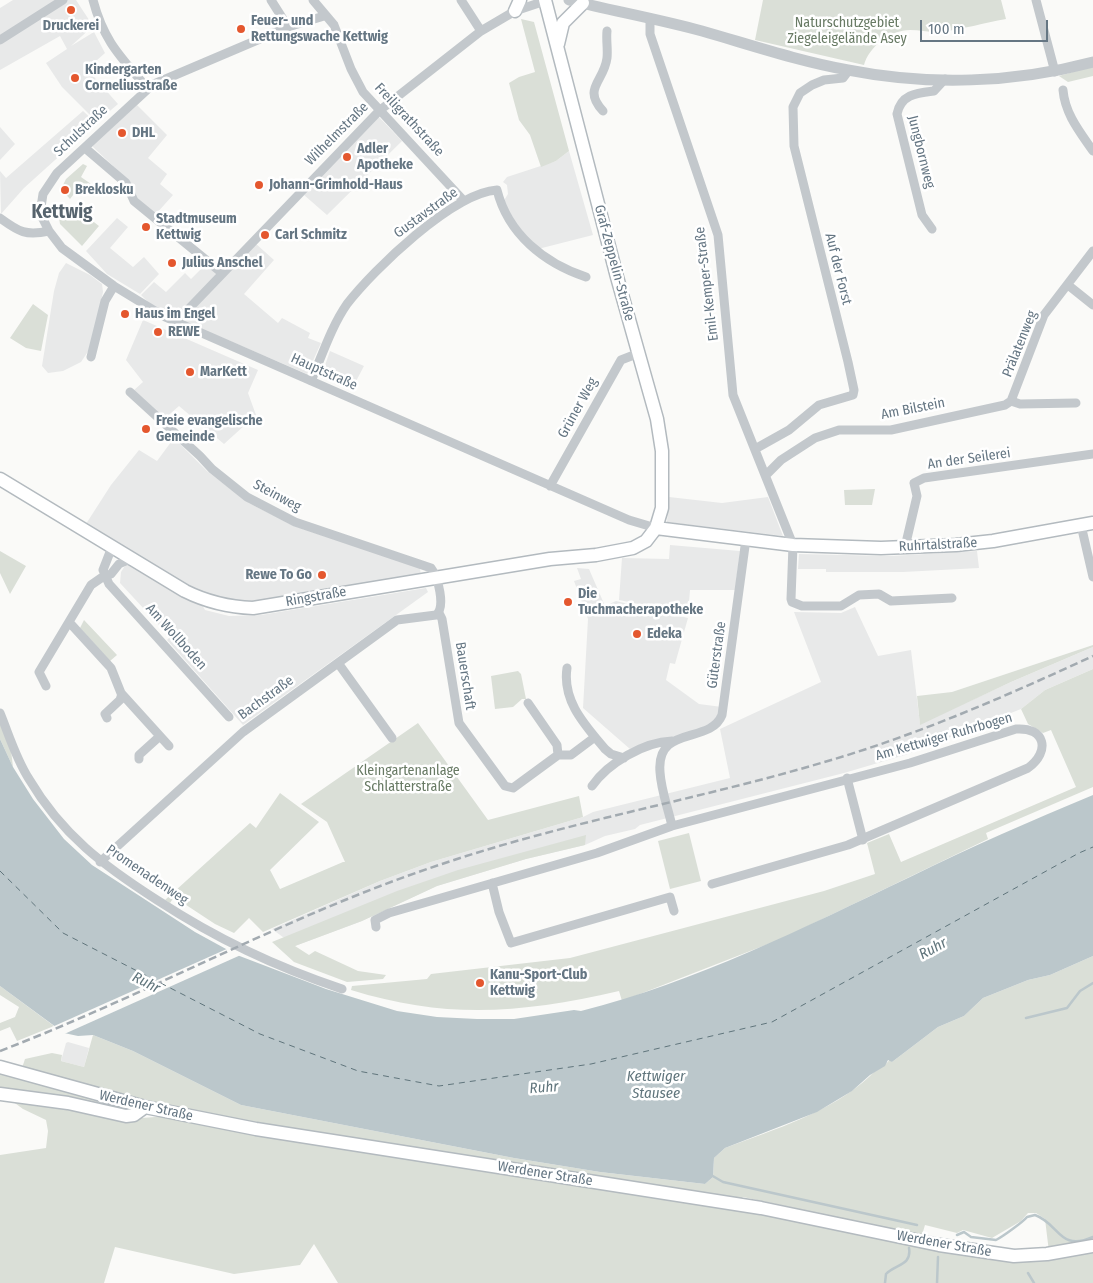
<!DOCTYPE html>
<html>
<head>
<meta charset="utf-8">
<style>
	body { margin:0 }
	#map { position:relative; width:1093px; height:1283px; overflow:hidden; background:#fafaf8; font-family:"Fira Sans Condensed",sans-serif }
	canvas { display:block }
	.scale { position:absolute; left:920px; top:20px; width:128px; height:22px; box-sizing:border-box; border:2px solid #657683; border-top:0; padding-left:6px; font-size:15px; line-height:18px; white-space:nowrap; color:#657683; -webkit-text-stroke:4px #fff; paint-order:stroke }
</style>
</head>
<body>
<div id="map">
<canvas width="1093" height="1283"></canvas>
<div class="scale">100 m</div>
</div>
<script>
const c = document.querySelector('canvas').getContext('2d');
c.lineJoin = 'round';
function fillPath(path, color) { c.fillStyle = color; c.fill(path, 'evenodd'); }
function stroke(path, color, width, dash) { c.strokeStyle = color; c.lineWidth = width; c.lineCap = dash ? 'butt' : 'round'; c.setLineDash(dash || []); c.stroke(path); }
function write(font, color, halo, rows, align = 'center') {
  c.font = font + ' "Fira Sans Condensed",sans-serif'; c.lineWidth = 5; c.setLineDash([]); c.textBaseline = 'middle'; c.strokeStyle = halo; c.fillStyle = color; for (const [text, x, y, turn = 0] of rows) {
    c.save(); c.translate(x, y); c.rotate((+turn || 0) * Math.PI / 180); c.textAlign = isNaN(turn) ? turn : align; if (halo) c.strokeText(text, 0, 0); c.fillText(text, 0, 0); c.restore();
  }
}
const built = new Path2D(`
	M13 0H57L0 36V8Z
	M66 0H76L93 26 71 46 94 32 105 53 87 69 118 104 97 122 62 87 46 63 67 49 60 36 0 70V44Z
	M137 105 167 135 148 158 167 174 160 184 173 195 156 214 135 200 129 181 92 146Z
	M83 111 96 123 24 188 1 214 0 171 6 178Z
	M378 116 402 141 327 215 304 195Z
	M0 127 15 144 0 160Z
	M569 151 593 235 538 249 525 237 503 202 508 194 507 185 503 182 507 177 556 161Z
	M117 218 128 227 110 248 133 267 144 257 159 274 140 294 107 274 86 251Z
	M255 243 274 260 244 294 278 323 282 318 310 333 308 338 321 343 307 374 183 321Z
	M66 263 90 275 102 284 103 292 91 347 81 362 63 371 48 373 42 366 54 291 59 273Z
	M206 264 218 273 175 318 153 307 141 295 154 282 166 292 185 273 191 279Z
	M143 320 258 370 248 393 256 415 224 444 179 406 163 420 133 391 143 382 126 360Z
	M330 351 364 366 354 385 323 371Z
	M174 438 207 471 249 503 294 526 420 568 421 577 246 602 235 600 208 596 180 582 150 562 84 527 111 485 139 450 157 461Z
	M669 497 722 503 768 497 783 536 667 522Z
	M670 545 740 551 735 590H690L688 614 619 600 622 558 669 559Z
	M977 551 979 568 903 572H826V569H798L799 554 891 556Z
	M128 561 198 598 205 610 229 616 261 615 426 588 428 592 243 725 167 640 170 637 120 583 121 572Z
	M577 568 589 569 605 606 616 601 688 618 675 664 670 663 666 680 699 704 722 707 711 727 630 749 583 708 588 619 574 581 581 579Z
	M855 607 878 656 911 650 920 724 1011 682 1093 647V669L1045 690 1021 709 905 755 844 773 640 825 635 829 605 836 585 845 526 859 437 886 362 921 295 946 272 929 380 881 431 862 583 817 593 812 730 778 720 729 821 682 794 612 841 613Z
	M68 1042 89 1048 84 1067 61 1061 66 1043Z`);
const green = new Path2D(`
	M763 0H1001L1006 19C984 23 963 29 941 32 931 33 920 30 910 30 890 30 869 47 864 65L755 40Z
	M521 19 534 22 569 151 556 161 541 167 530 135 519 120 509 83 519 77 535 72Z
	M1093 66V76L1068 82 1059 76Z
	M83 164 87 166 81 177 91 184 83 194 77 190 70 199 61 189 66 179Z
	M57 206 66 207 74 214 77 209 99 226 82 246 60 224Z
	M33 304 48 315 41 351 26 348 10 338Z
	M875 489 872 505H845L844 490Z
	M0 551 26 566 10 594 0 573Z
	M84 620 117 655 110 661 80 628Z
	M1093 645V647L1011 682 920 725 917 696 952 692Z
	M1093 669V787L986 833 988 839 781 939 622 1001 619 991C522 1013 448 1020 351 990L352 986 427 979 431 974 570 958 824 891 875 874 867 843 889 834 901 862 1076 787 1051 730 1043 733 1028 724 1021 709 1045 690Z
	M518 671 521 674 526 699H522L513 707 495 709 491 676Z
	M0 718 10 742 13 767 0 739Z
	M418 723 488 820 579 796 583 817 431 862 380 881 263 932 249 918 234 933 215 924 174 897 170 903 165 900 250 823 256 828 280 793 319 822 270 870 280 889 343 862H345L327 822 301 804Z
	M689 833 701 881 670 889 658 841Z
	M586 835 585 845 526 859 437 886 362 921 295 946 309 955 315 951 358 971 386 975 383 979 347 982 294 962 272 942 397 891 458 870Z
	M1093 956V1283H338L314 1244 300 1265 234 1274 115 1247 104 1283H0V1155L46 1148 48 1131 46 1120 23 1109 8 1098 129 1119 168 1116 740 1206 1020 1258 1049 1252 1045 1219 1036 1213H1028L1021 1221 992 1238 963 1230 957 1233 925 1225 922 1235 743 1197 739 1200 259 1126 177 1110 22 1068 25 1059 52 1053 62 1055 61 1061 84 1067 93 1035 133 1051 241 1105 514 1158 600 1172 705 1184 713 1177 714 1158 725 1148C775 1129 830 1113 870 1076 876 1069 885 1067 890 1059L892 1062 938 1027 964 1016 983 998 1028 980 1050 975Z
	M0 986 54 1026 17 1041 10 1027 0 1031V1023L15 1017 19 1007 0 995Z
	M0 1073 122 1107 0 1091Z`);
const water = new Path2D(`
	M0 739 13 767 33 799 64 839 92 865 195 932 237 955 326 989 397 1011 437 1017 477 1019H514L574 1010 581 1011C696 982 803 928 910 877 970 847 1031 821 1093 795V956L1050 975 1028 980 983 998 964 1016 938 1027 892 1062 888 1060 885 1066 870 1075 852 1091 817 1112 725 1148 714 1158 713 1177 705 1184 600 1172 514 1158 241 1105 133 1051 93 1035 78 1036 64 1033 0 986Z`);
const pier = new Path2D(`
	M229 948 243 954 62 1035 52 1027Z`);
const stream = new Path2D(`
	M1026 1018 1067 1008 1080 991 1093 983
	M711 1175 723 1182 917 1225
	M957 1235 964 1232 971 1237 996 1240C1002 1237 1023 1222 1027 1217L1035 1215C1060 1224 1059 1252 1093 1237
	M1028 1273 1034 1283
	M885 1283 886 1274C895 1264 912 1266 909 1248
	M937 1283 938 1257`);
const ferry = new Path2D(`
	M0 871 63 933 260 1034 358 1071 439 1086 591 1064 772 1022 1079 853 1093 847`);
const minor = new Path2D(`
	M93 0C104 42 121 57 148 89
	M271 0 288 27
	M313 0 334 25 351 69 363 92 464 201
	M461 0 481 31
	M1036 0 1055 72
	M324 16 288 27 154 84 148 89 57 173 43 194 41 207V215L49 231 62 248 114 286 165 317 629 520 656 528
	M650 18V34L718 235 733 395 793 545 791 599 792 602 802 606H841L859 595 879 594 891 601 952 598
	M0 40 63 0
	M1063 90C1065 114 1080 132 1093 151
	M603 111C582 88 604 82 607 58 608 49 606 40 607 31
	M85 148 126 183 134 201 222 273
	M0 218C19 232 26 236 49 231
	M932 229 922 215 897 114C901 94 917 93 934 91L945 79
	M1068 285 1093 305
	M176 322 379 111 481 31 515 11 545 1
	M91 357 105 301 114 286
	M311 381C322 356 331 327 347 304 374 269 453 193 497 190 508 234 544 263 586 277
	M1011 401 1044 315 1093 251
	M755 449 789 430 819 405 853 395 854 390 848 362 794 146 793 107 800 93 812 85 824 80 843 78 849 70
	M766 475 781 460 815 438 839 430H891L1005 405 1011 401 1020 404 1076 403
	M550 486 621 360 639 353
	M1081 525 1093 577
	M112 547 103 570 109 584 229 717
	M905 547 917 496 914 483 924 478 1093 454
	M439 613 442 619 459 723 505 786 513 788 558 755H571L595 737
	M69 622 111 668 121 693 169 746
	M338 663 392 738
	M567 668C562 701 585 725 605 749L611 754 624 758
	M46 686 39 672 91 585 104 576 111 574 119 564 128 560 135 561
	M528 703 557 745 558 755
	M0 713C9 735 16 759 29 779 62 835 104 866 157 900 217 939 274 966 342 989
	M107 718 105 714 120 700 122 694
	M139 759V755L160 736
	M847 778 863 840
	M592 786C608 763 644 742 672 741
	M672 826C668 808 661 790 660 772 656 724 710 745 722 715L746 539
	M100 862 243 732 397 620 436 615C446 607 438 577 431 568L295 522 247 497 212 469 200 456 130 392
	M492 883 499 912 511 943 670 897 674 911
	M376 927 375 920 389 913 597 853 672 826 910 763 1016 729C1045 727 1051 751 1028 768L848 845 712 884`);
const tertiary = new Path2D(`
	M569 0C613 11 658 19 702 31 751 45 798 61 848 70 929 86 1014 83 1093 62`);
const secondary = new Path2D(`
	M515 11 520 0
	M558 44 563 23 583 3
	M0 479 185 591C207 602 228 607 253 608L550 559 596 555 633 548 646 541 656 528 662 508V451L657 419 617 277 545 0
	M656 528 793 545 881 548 956 545 993 541 1093 523
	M0 1067 145 1107 256 1129 761 1208 939 1245 1014 1256 1047 1254 1093 1246
	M0 1094 68 1103 126 1116 134 1115 145 1107`);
const rail = new Path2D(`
	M0 1051C149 994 290 914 442 864 566 822 696 800 821 763 915 736 1004 697 1093 656`);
const markers = [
	[71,10,5,"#e4572e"],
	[241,29,5,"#e4572e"],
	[75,78,5,"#e4572e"],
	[122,133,5,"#e4572e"],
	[347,157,5,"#e4572e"],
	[259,185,5,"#e4572e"],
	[65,190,5,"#e4572e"],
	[146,227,5,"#e4572e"],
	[265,235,5,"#e4572e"],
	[172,263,5,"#e4572e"],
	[125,314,5,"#e4572e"],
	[158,332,5,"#e4572e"],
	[190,372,5,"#e4572e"],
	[146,429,5,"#e4572e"],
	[322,575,5,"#e4572e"],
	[568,602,5,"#e4572e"],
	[637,634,5,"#e4572e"],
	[480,983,5,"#e4572e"]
];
const poiNames = [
	["Feuer- und",251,21],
	["Rettungswache Kettwig",251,37],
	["Druckerei",71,26,"center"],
	["Kindergarten",85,70],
	["Corneliusstraße",85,86],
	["DHL",132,133],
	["Adler",357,149],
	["Apotheke",357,165],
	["Johann-Grimhold-Haus",269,185],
	["Breklosku",75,190],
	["Stadtmuseum",156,219],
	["Kettwig",156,235],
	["Carl Schmitz",275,235],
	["Julius Anschel",182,263],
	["Haus im Engel",135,314],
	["REWE",168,332],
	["MarKett",200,372],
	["Freie evangelische",156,421],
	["Gemeinde",156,437],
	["Rewe To Go",312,575,"right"],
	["Die",578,594],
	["Tuchmacherapotheke",578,610],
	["Edeka",647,634],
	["Kanu-Sport-Club",490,975],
	["Kettwig",490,991]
];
const parkNames = [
	["Naturschutzgebiet",847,23],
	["Ziegeleigelände Asey",847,39],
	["Kleingartenanlage",408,771],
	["Schlatterstraße",408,787]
];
const streetNames = [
	["Freiligrathstraße",409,120,47],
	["Schulstraße",81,131,-43],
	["Wilhelmstraße",337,134,-45],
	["Jungbornweg",921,152,76],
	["Gustavstraße",426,213,-36],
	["Graf-Zeppelin-Straße",614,263,75],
	["Auf der Forst",838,269,76],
	["Emil-Kemper-Straße",707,284,-97],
	["Prälatenweg",1020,344,-68],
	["Hauptstraße",324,372,24],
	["Grüner Weg",578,408,-61],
	["Am Bilstein",913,409,-11],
	["An der Seilerei",969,459,-8],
	["Steinweg",277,496,28],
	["Ruhrtalstraße",938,545,-3],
	["Ringstraße",316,597,-10],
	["Am Wollboden",176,637,48],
	["Güterstraße",717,655,-82],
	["Bauerschaft",465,676,81],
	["Bachstraße",266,698,-36],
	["Am Kettwiger Ruhrbogen",944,737,-16],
	["Promenadenweg",147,875,34],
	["Werdener Straße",146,1106,13],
	["Werdener Straße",545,1174,9],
	["Werdener Straße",944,1244,10]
];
const waterNames = [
	["Ruhr",933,949,-28],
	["Ruhr",146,983,27],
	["Kettwiger",656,1077],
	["Stausee",656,1094],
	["Ruhr",544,1088,-4]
];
const districtNames = [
	["Kettwig",62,213]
];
fillPath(built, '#e8e9e9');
fillPath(green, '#dadfd7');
fillPath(water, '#bbc7cb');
fillPath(pier, '#fafaf8');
stroke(stream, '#bbc7cb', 2.5);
stroke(ferry, '#60757c', 1, [6, 5]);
stroke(secondary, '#b3babf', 15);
stroke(minor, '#c3c8cc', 9);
stroke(tertiary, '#c3c8cc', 11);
stroke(secondary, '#fff', 12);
stroke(rail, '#a2aab0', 2.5, [8, 4]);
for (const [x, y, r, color] of markers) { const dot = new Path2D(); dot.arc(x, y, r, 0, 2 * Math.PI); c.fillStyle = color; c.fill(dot); stroke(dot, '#fff', 2); }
write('bold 14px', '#657683', '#fff', poiNames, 'left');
write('14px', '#687a64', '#fff', parkNames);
write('14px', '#657683', '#fff', streetNames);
write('italic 15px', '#60757c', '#fff', waterNames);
write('bold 19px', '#57646e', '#fff', districtNames);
</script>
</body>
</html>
